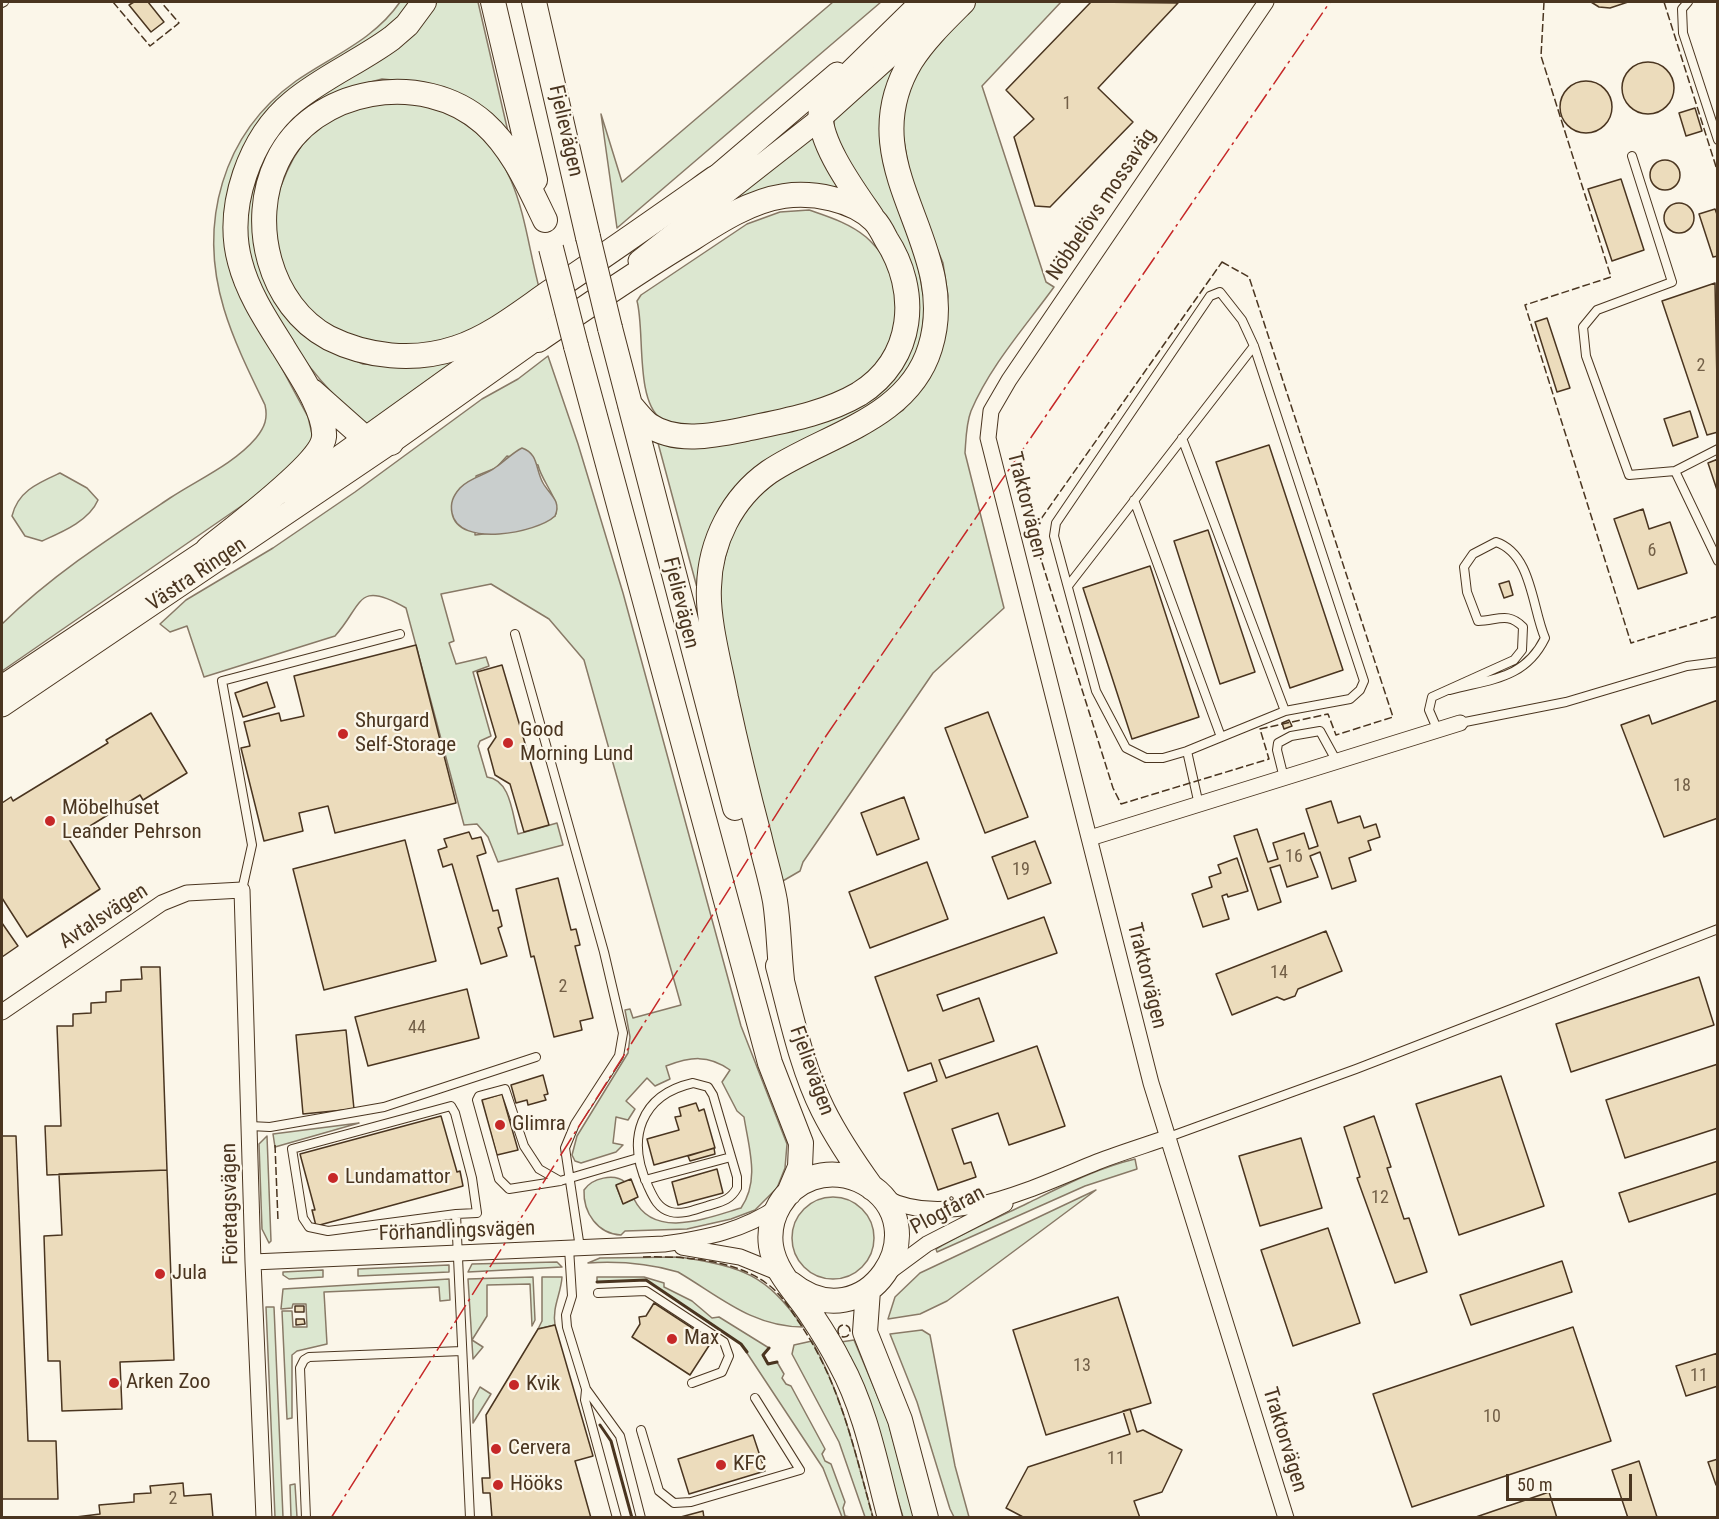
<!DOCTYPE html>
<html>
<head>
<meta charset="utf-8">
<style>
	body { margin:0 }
	#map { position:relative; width:1719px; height:1519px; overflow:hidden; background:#fbf6e9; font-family:"Roboto Condensed",sans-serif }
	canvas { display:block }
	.frame { position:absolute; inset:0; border:3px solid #4a3520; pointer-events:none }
	.scale { position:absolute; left:1506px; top:1474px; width:126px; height:27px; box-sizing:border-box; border:3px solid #4a3520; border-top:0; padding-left:8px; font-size:18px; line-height:21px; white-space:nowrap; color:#4a3520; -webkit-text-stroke:4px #fbf6e9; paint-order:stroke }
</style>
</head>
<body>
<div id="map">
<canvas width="1719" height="1519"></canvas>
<div class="frame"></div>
<div class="scale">50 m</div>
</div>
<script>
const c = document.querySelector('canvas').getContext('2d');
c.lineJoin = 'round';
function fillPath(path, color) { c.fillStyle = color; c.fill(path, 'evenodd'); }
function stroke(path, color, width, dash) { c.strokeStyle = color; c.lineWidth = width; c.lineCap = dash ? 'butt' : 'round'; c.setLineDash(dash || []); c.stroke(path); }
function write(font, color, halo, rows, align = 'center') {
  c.font = font + ' "Roboto Condensed",sans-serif'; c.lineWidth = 4.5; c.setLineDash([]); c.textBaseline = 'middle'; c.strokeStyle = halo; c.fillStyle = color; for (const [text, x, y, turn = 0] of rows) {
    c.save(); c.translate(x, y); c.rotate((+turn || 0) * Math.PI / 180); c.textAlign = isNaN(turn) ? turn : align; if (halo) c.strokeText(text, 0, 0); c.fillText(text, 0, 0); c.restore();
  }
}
const green = new Path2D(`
	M400 2H413L407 11 240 159 243 296 308 417 313 438 282 478 2 671V624C52 575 111 537 170 498 197 480 234 464 256 438 265 427 268 418 265 405 250 374 234 342 224 309 198 223 222 134 296 81 332 56 374 40 400 2Z
	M437 2H478L509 136 424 83 382 79 344 89 304 113 254 205 317 343 363 364 410 367 456 360 368 427C321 387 290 346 263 291 258 281 250 269 248 258 238 197 255 147 302 106 345 68 407 54 437 2Z
	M833 2H881L617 228 601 114 622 182Z
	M976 2H1061L982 86 1046 282 1054 287C1025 327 990 366 971 411 966 424 966 439 965 453L1004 608 933 673 803 862 800 871 781 882 720 627V576L732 533 749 504 785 474 866 433 903 410 926 381 943 338 948 296 943 263 912 188 901 124 907 95 919 67 963 14Z
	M895 65 898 67 888 94 925 305 921 340 912 363 893 390 875 405 772 457 699 595 658 443 675 446 832 414 915 328 850 164 834 131V117Z
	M396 99C411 103 428 104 441 109 450 112 458 119 465 124 523 162 523 230 540 291 504 312 467 338 425 346 405 349 386 345 367 340 347 334 330 328 314 315 285 291 270 244 273 208 274 201 278 193 281 186 293 153 312 122 347 110 363 105 380 103 396 99Z
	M814 135 848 193 735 203V199Z
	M809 210C829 217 849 223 866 237 875 245 892 265 896 277 907 316 886 367 850 387 815 407 771 413 732 420 712 423 679 432 661 419 635 400 645 330 637 301L641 295 747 224 780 212Z
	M548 356 578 444 623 593 741 1026 787 1144 785 1168 777 1188 755 1210 731 1219 687 1229 625 1231 621 1235C598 1234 583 1213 584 1190 592 1178 614 1173 625 1182L616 1186 623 1203 634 1199C654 1240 707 1218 741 1208 760 1180 749 1149 744 1117L737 1111 722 1082 730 1070C708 1054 690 1057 666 1066L670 1079 655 1086 647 1078 626 1101 635 1109 628 1120 616 1117 613 1143 623 1145 616 1152 581 1163 575 1161 572 1155 577 1136 628 1053 630 1037 625 1010 630 1009 633 1018 681 1005 584 660 549 619 491 584 441 594 454 641 449 643 456 664 486 657 489 666 473 672 491 736 480 741 478 746 487 777C511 780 512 814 518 834L557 823 563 845 498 862 488 837 477 824 464 825 406 608C356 579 363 605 335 636L204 677 187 626 170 632 160 624 186 600 273 548 355 492 482 399 518 379ZM507 456 538 465C542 483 562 501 555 516L525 529 475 535 476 476 496 468Z
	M60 473 87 488 98 500C89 521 62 532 42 541L25 536 12 516C18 491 38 483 60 473Z
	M359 1123 275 1147 273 1134Z
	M267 1136 271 1241 269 1243 262 1229 259 1144Z
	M1135 1159 1137 1169 1085 1186 937 1252 936 1249C966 1232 997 1218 1028 1203 1063 1186 1097 1168 1135 1159Z
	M1096 1190 947 1301 920 1314 888 1319 895 1297 920 1273Z
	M792 1238a41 41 0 1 1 82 0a41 41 0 1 1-82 0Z
	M680 1257C743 1267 766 1274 803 1327 752 1327 719 1296 678 1272 647 1263 619 1261 588 1263L600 1258Z
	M557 1262 562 1267 468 1272 472 1264Z
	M449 1265V1272L358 1276V1269Z
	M323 1270V1277L289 1279 283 1275V1272Z
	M533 1277 535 1320 532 1326 530 1284 487 1285V1316L472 1340 483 1347 473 1359 468 1279Z
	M542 1277H562C561 1294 552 1307 555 1325L538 1329 542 1321Z
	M597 1277H644L664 1283V1287L692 1301 712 1318 719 1317 769 1348 763 1356 768 1363 777 1362 784 1374 782 1378 786 1384 791 1386 825 1449 822 1454 825 1461 831 1464 845 1502 843 1508 845 1516 850 1517H842L823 1468 741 1344 646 1280 597 1282Z
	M449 1279 450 1300 440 1301 439 1287 324 1292 327 1344 297 1351 292 1355V1418L287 1419 282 1311H292L293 1327H307L306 1304H293L292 1308 281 1309 283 1289Z
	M266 1307H274L283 1517H275Z
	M922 1330 930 1335 955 1466 969 1517H954L950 1509 917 1402 890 1334Z
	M854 1340 888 1421 914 1517H903L861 1379 841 1342Z
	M812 1341C843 1396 856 1457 873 1517H865L839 1442 792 1354 794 1345Z
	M480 1387 491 1394 473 1423V1400Z
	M295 1484 297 1517H291L290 1485Z`);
const water = new Path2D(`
	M522 448C539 454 535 469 543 483 549 494 562 501 555 516 537 533 458 548 452 513 450 503 453 496 460 488 470 477 485 476 496 467 505 461 512 453 522 448Z`);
const building = new Path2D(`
	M134 2H148L164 22 151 32 129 5Z
	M1091 2 1178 3 1098 88 1133 122 1050 207 1035 206 1014 137 1034 119 1006 90Z
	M1591 2H1628L1610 8 1599 7Z
	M1622 88a26 26 0 1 1 52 0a26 26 0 1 1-52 0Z
	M1560 107a26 26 0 1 1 52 0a26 26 0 1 1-52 0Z
	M1695 108 1702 131 1686 136 1679 113Z
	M1650 175a15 15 0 1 1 30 0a15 15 0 1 1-30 0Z
	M1621 179 1644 250 1612 261 1588 189Z
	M1664 218a15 15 0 1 1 30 0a15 15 0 1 1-30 0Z
	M1715 209 1718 217V256L1713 257 1699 214Z
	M1715 283 1718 432 1707 435 1662 301Z
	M1547 318 1570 388 1557 392 1535 322Z
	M1690 411 1698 437 1673 446 1664 419Z
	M1269 445 1343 670 1290 688 1216 462Z
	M1718 459V493L1708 463Z
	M1643 509 1649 529 1670 522 1687 573 1638 589 1614 519Z
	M1208 530 1255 672 1220 684 1174 541Z
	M1150 566 1199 717 1132 739 1083 588Z
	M1509 581 1513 595 1504 598 1499 584Z
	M416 645 456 803 335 833 328 806 299 813 303 831 264 841 241 748 250 746 244 722 279 713 281 721 304 716 294 676Z
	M502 665 549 825 524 832 510 784 495 775 488 749 496 737 477 672Z
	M267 682 275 707 243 717 235 693Z
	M1718 700V818L1664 837 1621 725 1649 715 1652 724Z
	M988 712 1028 817 985 833 945 728Z
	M151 713 187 773 143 800 140 795 69 839 100 889 27 937 2 898V803L11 797 13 801 108 743 106 740Z
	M1289 720 1292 726 1284 729 1282 723Z
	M904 797 919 839 877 855 861 813Z
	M1331 801 1338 823 1360 816 1364 828 1376 824 1380 837 1368 841 1371 850 1349 858 1356 881 1332 889 1320 852 1310 856 1318 877 1287 887 1280 865 1270 868 1281 902 1258 910 1234 836 1257 829 1268 862 1278 859 1273 843 1304 833 1309 849 1318 846 1306 809Z
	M469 832 472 839 481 837 486 853 477 856 493 911 498 910 502 926 498 928 507 956 481 964 452 864 443 867 438 850 447 847 444 839Z
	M405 840 436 961 324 990 293 869Z
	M1035 841 1051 883 1008 899 992 857Z
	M1237 858 1248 891 1228 897 1227 894 1222 896 1229 919 1203 927 1192 894 1212 887 1209 877 1221 873 1218 865Z
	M927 862 948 919 870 948 849 892Z
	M558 878 571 930 576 929 580 945 575 946 593 1018 580 1021 582 1030 554 1037 534 956 531 957 516 889Z
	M1044 917 1057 953 937 995 943 1011 979 998 994 1041 939 1060 946 1078 1037 1046 1065 1126 1009 1145 998 1113 952 1129 964 1164 971 1162 976 1177 938 1190 904 1093 937 1081 931 1063 908 1071 875 977Z
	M2 923 18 946 2 957Z
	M1326 931 1342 971 1298 989 1295 996 1284 1000 1277 997 1232 1015 1216 974Z
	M141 967H160L167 1170 47 1175 45 1126H61L57 1026H73V1014L91 1013V1003L106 1002V992L121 991V980L142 979Z
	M1699 977 1714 1025 1571 1072 1556 1024Z
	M467 989 479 1038 368 1066 355 1017Z
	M346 1030 354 1109 303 1114 296 1035Z
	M1718 1064V1128L1625 1158 1606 1100Z
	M543 1075 548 1094 544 1095 546 1100 528 1105 527 1100 516 1103 511 1085Z
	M1501 1076 1544 1206 1459 1235 1416 1104Z
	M502 1094 518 1150 497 1155 482 1100Z
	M696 1103 699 1111 704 1109 715 1148 654 1165 647 1139 679 1130 675 1117 681 1116 679 1108Z
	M441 1116 457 1172 460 1171 463 1186 316 1226 312 1210H315L300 1154Z
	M1374 1116 1391 1167 1387 1168 1404 1219 1409 1218 1427 1272 1395 1283 1357 1178 1360 1177 1344 1127Z
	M2 1136H16L28 1441H56L58 1499H2Z
	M1301 1138 1322 1208 1260 1226 1239 1156Z
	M714 1148 715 1154 690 1161 688 1156Z
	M1718 1161V1193L1629 1222 1619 1193Z
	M717 1169 723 1193 678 1205 672 1182Z
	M167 1170 174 1360 120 1362 122 1409 62 1411 60 1361H48L44 1236 62 1235 59 1174Z
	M631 1179 638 1197 623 1204 616 1185Z
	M1328 1228 1360 1323 1293 1346 1261 1250Z
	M1562 1261 1572 1292 1471 1325 1460 1295Z
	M1118 1297 1151 1403 1046 1435 1013 1330Z
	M654 1303 712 1341 690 1375 632 1337 640 1324 639 1317 646 1316Z
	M295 1306H304V1312H295Z
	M296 1319H304L305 1324 296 1325Z
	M555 1325 593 1456 575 1461 591 1518H492L490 1493H483L482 1478H490L486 1415 538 1329Z
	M1573 1327 1611 1441 1412 1507 1373 1394Z
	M1718 1353V1386L1686 1396 1676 1366Z
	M1130 1409 1137 1432 1143 1430 1182 1450 1162 1492 1134 1501 1140 1518H1025L1006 1508 1028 1467 1130 1434 1123 1411Z
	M753 1435 765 1471 689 1494 678 1459Z
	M1718 1459V1484L1716 1485 1708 1462Z
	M1639 1461 1657 1517 1655 1518H1628L1612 1470Z
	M183 1483 184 1496 211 1494 213 1518H68L100 1514 99 1505 134 1502V1494L151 1493 150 1486Z
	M1549 1492 1557 1518H1473Z
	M703 1511 704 1518H677Z`);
const service = new Path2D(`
	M1688 2 1682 9 1683 33 1718 140
	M2 3 4 2
	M1632 156 1672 282 1597 310 1583 327 1586 356 1629 475 1675 471 1718 561
	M1182 438 1285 711
	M1675 471 1718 449
	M1134 500 1221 737
	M1068 586 1254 346
	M515 634 604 952 623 1033 619 1056 575 1124 565 1148 580 1248
	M1460 723 1566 702 1687 666 1718 662
	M1438 731 1429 710 1432 697 1514 660 1522 650 1523 627C1508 612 1499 620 1478 621L1467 592 1464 567 1473 554 1496 542C1532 554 1532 608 1545 638 1525 679 1491 679 1450 690
	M1187 751 1285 711 1350 699 1360 690 1364 681 1254 346 1242 320 1220 292 1210 296 1056 523 1054 536 1096 691 1126 748 1146 758H1163L1187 751 1199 805
	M1284 778 1277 750 1278 743 1291 736 1320 731 1337 762
	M242 890 252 845 222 681 400 634
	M693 1083 708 1087 713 1095 737 1177V1188C730 1201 720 1202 707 1206 696 1209 683 1215 671 1212 658 1209 653 1197 648 1186 626 1139 640 1095 693 1083Z
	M250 1126 270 1127 384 1107 536 1057
	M1166 1138 1356 1069 1718 929
	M645 1180 731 1157
	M560 1181 539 1169 524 1146 505 1089 479 1096 477 1100 499 1179 509 1189 560 1181 638 1158
	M456 1214 477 1213 472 1178 455 1113 451 1106 292 1149 303 1218 309 1227 328 1231 456 1214 470 1518
	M569 1248 572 1296 566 1315 567 1327 586 1389 620 1436 641 1518
	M598 1293 646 1291 724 1342 729 1356 722 1372 692 1383
	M586 1390 585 1400 617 1518
	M641 1430 659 1491 674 1503 691 1502 800 1470 755 1398
	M306 1518 300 1368 304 1360 309 1357 462 1351`);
const minor = new Path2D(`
	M1266 2 1009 380 991 411 988 438 1151 1083 1286 1518
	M1090 838 1460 723
	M2 1012 162 903 187 893 242 890 253 1262 264 1518
	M884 1197C947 1232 1037 1186 1097 1162 1120 1153 1143 1146 1166 1138
	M682 1247 740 1257 782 1274
	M253 1262 664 1244C706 1238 743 1231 779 1206
	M889 1272 927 1244 1005 1204`);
const secondary = new Path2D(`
	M701 189 837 73
	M639 261 820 119 940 11
	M288 493 546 308
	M2 686 221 540
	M2 706 391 443 550 330`);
const primary = new Path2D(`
	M493 2 535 180
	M534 2 588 237
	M872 217C855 192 816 140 821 109 822 103 827 98 830 93L923 2
	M545 220C528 185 513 149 484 123 423 69 312 87 277 162 248 222 269 306 329 338 367 357 414 362 456 348 490 337 521 312 550 292 606 255 661 216 715 178
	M610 328 735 808
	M538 340C588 306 638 271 690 240 718 222 750 201 784 196 813 192 852 199 874 220 879 225 883 233 886 239 920 291 915 359 859 394 825 414 783 421 746 429 716 435 676 444 649 425 642 420 636 411 630 405
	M576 346 770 1063 801 1143 800 1167 789 1193
	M312 391 366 439 391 443
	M208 549C231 530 322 463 324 437 326 410 296 369 283 347 266 320 248 293 240 262 225 207 250 137 293 102 323 77 361 61 392 38L407 25 424 2
	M778 966C791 1014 801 1066 823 1110 837 1138 854 1163 872 1188
	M782 980C779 954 779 927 775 901 771 879 764 857 759 835 747 790 736 744 726 698 720 666 707 619 709 587 710 542 732 498 769 472 824 435 908 420 930 348 963 243 847 167 911 61 925 39 945 20 963 2
	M790 1283C865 1345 942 1227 865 1183 849 1174 829 1172 812 1178 784 1188 767 1217 771 1246 775 1273 798 1294 812 1316 822 1331 832 1347 840 1363 866 1410 876 1466 890 1518
	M868 1290 865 1332 900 1420 926 1518`);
const primaryBridge = new Path2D(`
	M588 237 610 328
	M551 248 576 346`);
const fence = new Path2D(`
	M113 2 150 46 179 23 161 2
	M1544 2 1541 56 1611 277 1525 305 1631 643 1718 616
	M1664 2 1718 173
	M1222 262 1249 277 1393 717 1336 735 1328 714 1260 729 1269 759 1121 804 1113 788 1034 537 1036 526Z
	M275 1145 278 1221
	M643 1257C682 1256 733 1259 766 1283 779 1292 788 1305 796 1318 839 1378 854 1448 873 1518
	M838 1331a6 6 0 1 1 12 0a6 6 0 1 1-12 0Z`);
const wall = new Path2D(`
	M597 1282 646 1280 741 1344 747 1352
	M769 1348 763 1355 768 1364 777 1362
	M600 1425 611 1441 632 1518`);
const power = new Path2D(`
	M331 1518 826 736 1330 2`);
const markers = [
	[343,734,6,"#c62828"],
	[508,743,6,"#c62828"],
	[50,821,6,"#c62828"],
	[500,1125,6,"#c62828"],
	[333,1178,6,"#c62828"],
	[160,1274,6,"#c62828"],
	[672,1339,6,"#c62828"],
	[114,1383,6,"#c62828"],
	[514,1385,6,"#c62828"],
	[496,1449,6,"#c62828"],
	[721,1465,6,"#c62828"],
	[498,1485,6,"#c62828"]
];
const numberNames = [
	["1",1067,104],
	["2",1701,366],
	["6",1652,551],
	["18",1682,786],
	["16",1294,857],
	["19",1021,870],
	["14",1279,973],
	["2",563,987],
	["44",417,1028],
	["12",1380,1198],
	["13",1082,1366],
	["11",1699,1376],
	["10",1492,1417],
	["11",1116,1459],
	["2",173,1499]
];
const streetNames = [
	["Fjelievägen",565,131,77],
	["Nöbbelövs mossaväg",1102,205,-56],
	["Traktorvägen",1026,505,76],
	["Västra Ringen",197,575,-34],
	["Fjelievägen",680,603,76],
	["Avtalsvägen",104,917,-33],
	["Traktorvägen",1146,976,76],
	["Fjelievägen",811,1071,70],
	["Företagsvägen",231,1204,-91],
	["Plogfåran",948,1211,-28],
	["Förhandlingsvägen",457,1232,-2],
	["Traktorvägen",1284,1440,73]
];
const poiNames = [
	["Shurgard",355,722],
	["Self-Storage",355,746],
	["Good",520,731],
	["Morning Lund",520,755],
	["Möbelhuset",62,809],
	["Leander Pehrson",62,833],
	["Glimra",512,1125],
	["Lundamattor",345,1178],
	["Jula",172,1274],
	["Max",684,1339],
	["Arken Zoo",126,1383],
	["Kvik",526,1385],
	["Cervera",508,1449],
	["KFC",733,1465],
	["Hööks",510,1485]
];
fillPath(green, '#dce7d0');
stroke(green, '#887966', 1.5);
fillPath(water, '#c9cecd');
stroke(water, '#887966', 1.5);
fillPath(building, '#ecdcbc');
stroke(building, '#4a3520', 1.5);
stroke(service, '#4a3520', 10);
stroke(minor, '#4a3520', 17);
stroke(secondary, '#4a3520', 23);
stroke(primary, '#4a3520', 26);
stroke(service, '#fbf6e9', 8);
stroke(minor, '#fbf6e9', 15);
stroke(secondary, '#fbf6e9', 21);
stroke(primary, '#fbf6e9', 24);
stroke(primaryBridge, '#4a3520', 26, []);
stroke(primaryBridge, '#fbf6e9', 24);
stroke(fence, '#4a3520', 1.5, [8, 3]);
stroke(wall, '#4a3520', 3);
stroke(power, '#c62828', 1.5, [21, 4.5, 3, 4.5]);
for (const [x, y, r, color] of markers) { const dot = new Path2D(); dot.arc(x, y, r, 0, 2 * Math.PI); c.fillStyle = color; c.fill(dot); stroke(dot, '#fbf6e9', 2); }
write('18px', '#725f47', null, numberNames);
write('21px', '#4a3520', '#fbf6e9', streetNames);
write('21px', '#4a3520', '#fbf6e9', poiNames, 'left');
</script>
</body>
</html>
